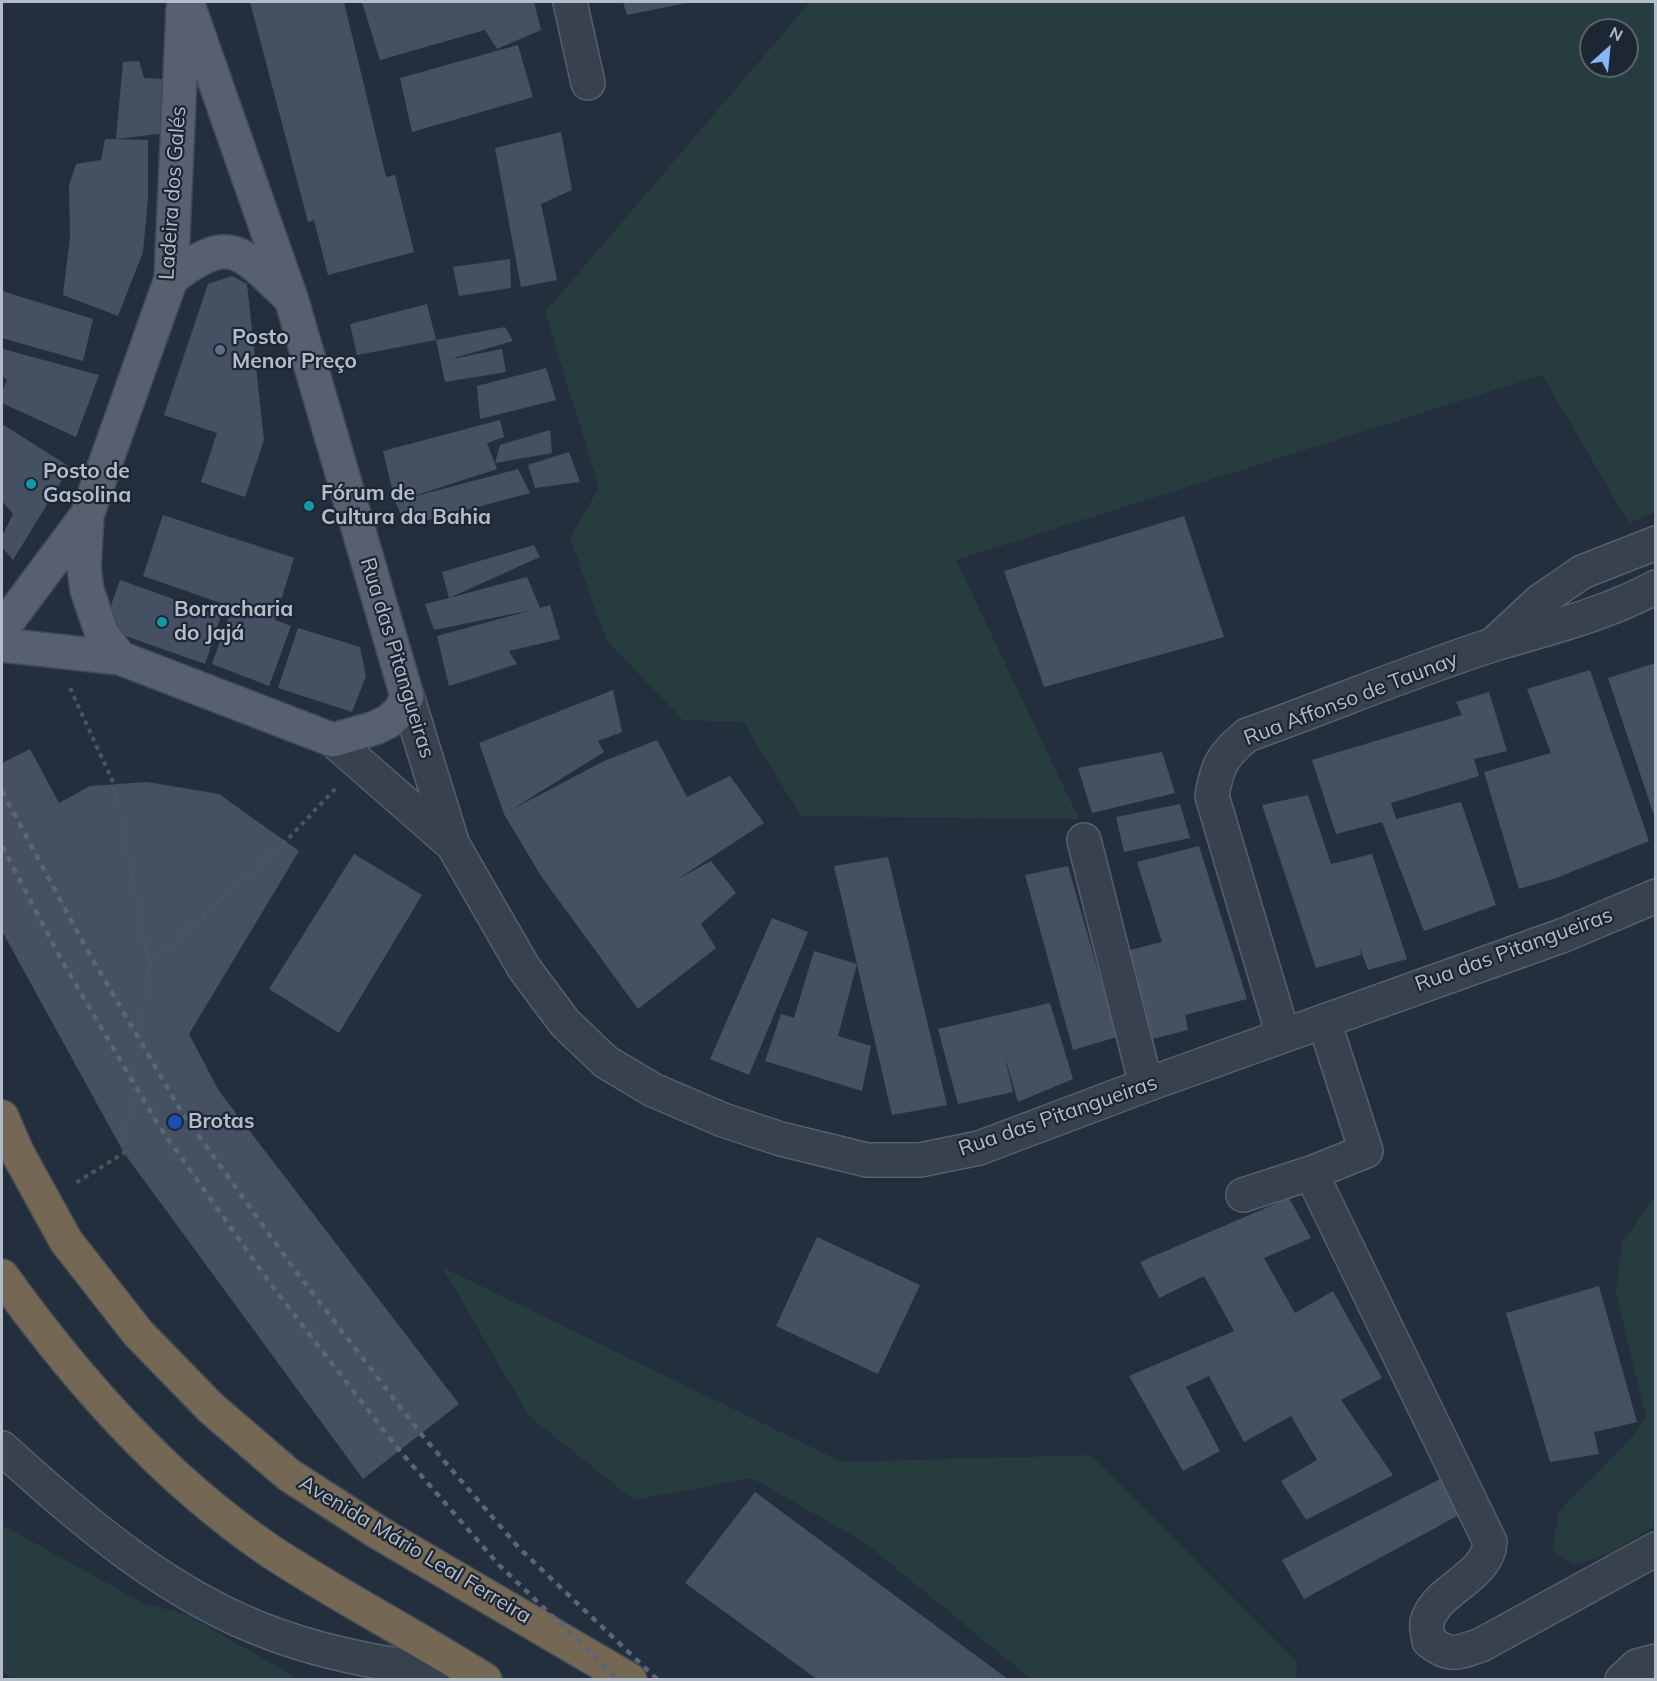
<!DOCTYPE html>
<html>
<head>
<meta charset="utf-8">
<style>
	body { margin:0 }
	#map { position:relative; width:1657px; height:1681px; overflow:hidden; background:#242f3e; font-family:Mulish,sans-serif }
	canvas { display:block }
	.frame { position:absolute; inset:0; border:3px solid #b4bcc9; pointer-events:none }
	.north { position:absolute; left:1579px; top:18px; width:60px; height:60px; box-sizing:border-box; background:#1d2633; border:2px solid #59626f; border-radius:50%; rotate:27deg; font-size:16px; font-weight:700; line-height:24px; text-align:center; color:#b4bcc9 }
	.north::after { content:''; display:block; margin:auto; width:21px; height:27px; background:#8ab4f8; clip-path:polygon(50% 0,100% 100%,50% 72%,0 100%) }
</style>
</head>
<body>
<div id="map">
<canvas width="1657" height="1681"></canvas>
<div class="frame"></div>
<div class="north">N</div>
</div>
<script>
const c = document.querySelector('canvas').getContext('2d');
c.lineJoin = 'round';
function fillPath(path, color) { c.fillStyle = color; c.fill(path, 'evenodd'); }
function stroke(path, color, width, dash) { c.strokeStyle = color; c.lineWidth = width; c.lineCap = dash ? 'butt' : 'round'; c.setLineDash(dash || []); c.stroke(path); }
function write(font, color, halo, rows, align = 'center') {
  c.font = font + ' Mulish,sans-serif'; c.lineWidth = 4.5; c.setLineDash([]); c.textBaseline = 'middle'; c.strokeStyle = halo; c.fillStyle = color; for (const [text, x, y, turn = 0] of rows) {
    c.save(); c.translate(x, y); c.rotate((+turn || 0) * Math.PI / 180); c.textAlign = isNaN(turn) ? turn : align; if (halo) c.strokeText(text, 0, 0); c.fillText(text, 0, 0); c.restore();
  }
}
const green = new Path2D(`
	M810 2H1655V512L1629 523 1542 375 956 560 1079 819 801 816 743 722 683 720 606 640 570 537 599 488 545 312ZM1591 30H1627V66H1591Z
	M1655 1196V1525L1615 1551 1575 1565 1552 1551 1559 1512 1630 1439 1646 1418 1616 1293 1622 1243Z
	M442 1267 842 1462 1091 1455 1297 1662 1296 1679H1031L864 1542 752 1478 634 1500 529 1416Z
	M2 1525 145 1604 185 1614 290 1674 295 1679H13L2 1671Z`);
const building = new Path2D(`
	M250 2H344L386 177 395 175 414 252 328 275 314 220 308 222Z
	M362 2H534L541 30 497 49 485 30 380 60Z
	M623 2H686V3L627 15Z
	M518 45 533 97 412 132 400 78Z
	M139 61 144 78 162 79 167 133 116 139 123 62Z
	M561 132 572 190 541 204 557 280 521 287 495 148Z
	M105 139 148 140V198L143 252 118 316 63 295 70 237 69 185 76 164 101 160Z
	M510 259 511 288 459 296 453 267Z
	M232 276 247 284 264 440 245 497 201 482 217 433 164 415 208 284Z
	M2 291 93 319 83 361 2 338Z
	M427 304 436 340 505 327 513 341 447 360 502 349 506 372 445 382 436 340 357 355 350 324Z
	M3 349 99 375 76 437 2 403V391L7 380 2 376Z
	M546 368 556 400 480 419 477 386Z
	M500 420 504 437 487 443 497 469 405 499 518 469 530 493 406 526 395 501 383 451Z
	M2 424 70 467 13 560 2 547V536L13 514 2 501Z
	M550 430 552 453 495 463 500 445Z
	M569 452 580 482 535 488 528 465Z
	M163 515 294 558 275 620 291 626 269 686 212 664 232 607 143 576Z
	M1184 516 1224 637 1044 687 1004 571Z
	M534 545 540 557 449 598 527 577 540 608 550 605 560 639 509 651 517 664 449 686 437 636 532 610 434 630 425 604 449 598 442 572Z
	M120 580 221 616 205 664 103 628Z
	M298 628 360 647 366 676 352 712 278 688Z
	M1656 663V818H1655L1608 678Z
	M1590 670 1649 841 1556 878 1519 889 1484 772 1551 753 1527 689Z
	M613 690 622 732 598 741 604 752 511 810 604 761 657 740 687 797 730 776 764 823 676 880 711 861 736 893 701 924 716 948 638 1009 541 876 504 814 479 743Z
	M1489 692 1507 751 1474 759 1479 776 1391 803 1396 819 1461 802 1496 905 1424 931 1382 822 1336 834 1312 760 1462 715 1456 702Z
	M30 749 59 803 90 786 147 782 219 794 299 851 189 1034 219 1091 459 1404 363 1479 124 1153 2 931V763Z
	M1162 752 1175 793 1092 813 1078 768Z
	M1308 795 1331 864 1372 854 1407 959 1368 970 1359 946 1361 955 1316 968 1262 805Z
	M1180 804 1190 838 1124 852 1116 817Z
	M1199 846 1247 999 1185 1015 1188 1030 1148 1040 1121 952 1162 942 1137 862Z
	M354 854 422 895 339 1033 269 989Z
	M888 857 947 1105 892 1115 857 964 838 1036 871 1046 862 1091 765 1061 781 1014 794 1018 814 951 857 964 834 866Z
	M1068 866 1117 1037 1073 1050 1025 875Z
	M772 918 808 932 749 1075 710 1059Z
	M1050 1003 1073 1079 1018 1102 1004 1054 1013 1092 958 1104 938 1029Z
	M1289 1198 1311 1238 1264 1258 1295 1313 1333 1291 1382 1378 1341 1400 1393 1475 1306 1520 1281 1481 1317 1460 1291 1416 1244 1442 1209 1376 1186 1387 1220 1451 1183 1471 1129 1376 1234 1331 1204 1276 1159 1298 1140 1262Z
	M817 1237 920 1285 878 1374 776 1326Z
	M1599 1286 1637 1422 1594 1432 1599 1454 1550 1462 1506 1313Z
	M1440 1479 1459 1515 1304 1599 1282 1560Z
	M755 1492 1009 1680H818L685 1583Z`);
const path = new Path2D(`
	M70 688 114 784 149 965 124 1153 74 1184
	M149 965 286 841 336 788`);
const minor = new Path2D(`
	M570 2 588 83
	M1496 642 1540 601 1582 572 1656 543
	M407 696 453 845 524 968 565 1023 606 1062 653 1090 723 1120 781 1139 867 1160H920L979 1148 1146 1085 1564 935 1656 896
	M333 740 453 845
	M1084 840 1146 1085
	M1324 1021 1366 1151 1311 1173 1490 1542C1488 1578 1435 1589 1427 1622 1426 1628 1428 1636 1429 1641 1450 1658 1457 1653 1481 1645L1656 1549
	M1283 1035 1212 796C1217 765 1223 755 1247 735 1328 706 1409 672 1492 645 1548 628 1604 615 1656 587
	M1243 1195 1311 1173
	M2 1448C84 1522 169 1597 276 1635 342 1659 412 1668 481 1677
	M1622 1680 1637 1666 1656 1661`);
const major = new Path2D(`
	M171 279C229 233 240 250 287 295
	M2 629 87 515
	M2 645 120 658 333 740 375 728 389 721 400 711 407 696 291 298 187 2
	M120 658 102 634 87 590 84 568 87 515 171 279 183 9`);
const highway = new Path2D(`
	M2 1117 17 1152 66 1241 138 1333 211 1408 289 1475 379 1533 630 1680
	M2 1276C77 1380 163 1478 270 1551 340 1597 414 1635 485 1680`);
const rail = new Path2D(`
	M2 791 86 948 181 1111 294 1269 421 1434 519 1548 658 1680
	M2 846 62 961 159 1126 272 1286 399 1450 499 1565 619 1680`);
const markers = [
	[220,350,6,"#5c6f8a"],
	[31,484,6,"#0f9aa8"],
	[309,506,6,"#0f9aa8"],
	[162,622,6,"#0f9aa8"],
	[175,1122,8,"#1a4fb4"]
];
const streetNames = [
	["Ladeira dos Galés",173,193,-86],
	["Rua das Pitangueiras",397,658,73],
	["Rua Affonso de Taunay",1351,699,-21],
	["Rua das Pitangueiras",1514,950,-20],
	["Rua das Pitangueiras",1058,1116,-19],
	["Avenida Mário Leal Ferreira",415,1550,31]
];
const poiNames = [
	["Posto",232,338],
	["Menor Preço",232,362],
	["Posto de",43,472],
	["Gasolina",43,496],
	["Fórum de",321,494],
	["Cultura da Bahia",321,518],
	["Borracharia",174,610],
	["do Jajá",174,634],
	["Brotas",188,1122]
];
fillPath(green, '#263c3f');
fillPath(building, '#455162');
stroke(minor, '#565f6c', 36);
stroke(major, '#414a57', 36);
stroke(highway, '#434c59', 36);
stroke(path, '#44595c', 4, [4.5, 4.5]);
stroke(minor, '#38414e', 33);
stroke(major, '#56606e', 33);
stroke(highway, '#746855', 33);
stroke(rail, '#5a6575', 4.5, [6, 6]);
for (const [x, y, r, color] of markers) { const dot = new Path2D(); dot.arc(x, y, r, 0, 2 * Math.PI); c.fillStyle = color; c.fill(dot); stroke(dot, '#1d2633', 2); }
write('21px', '#b4bcc9', '#1d2633', streetNames);
write('bold 21px', '#b4bcc9', '#1d2633', poiNames, 'left');
</script>
</body>
</html>
